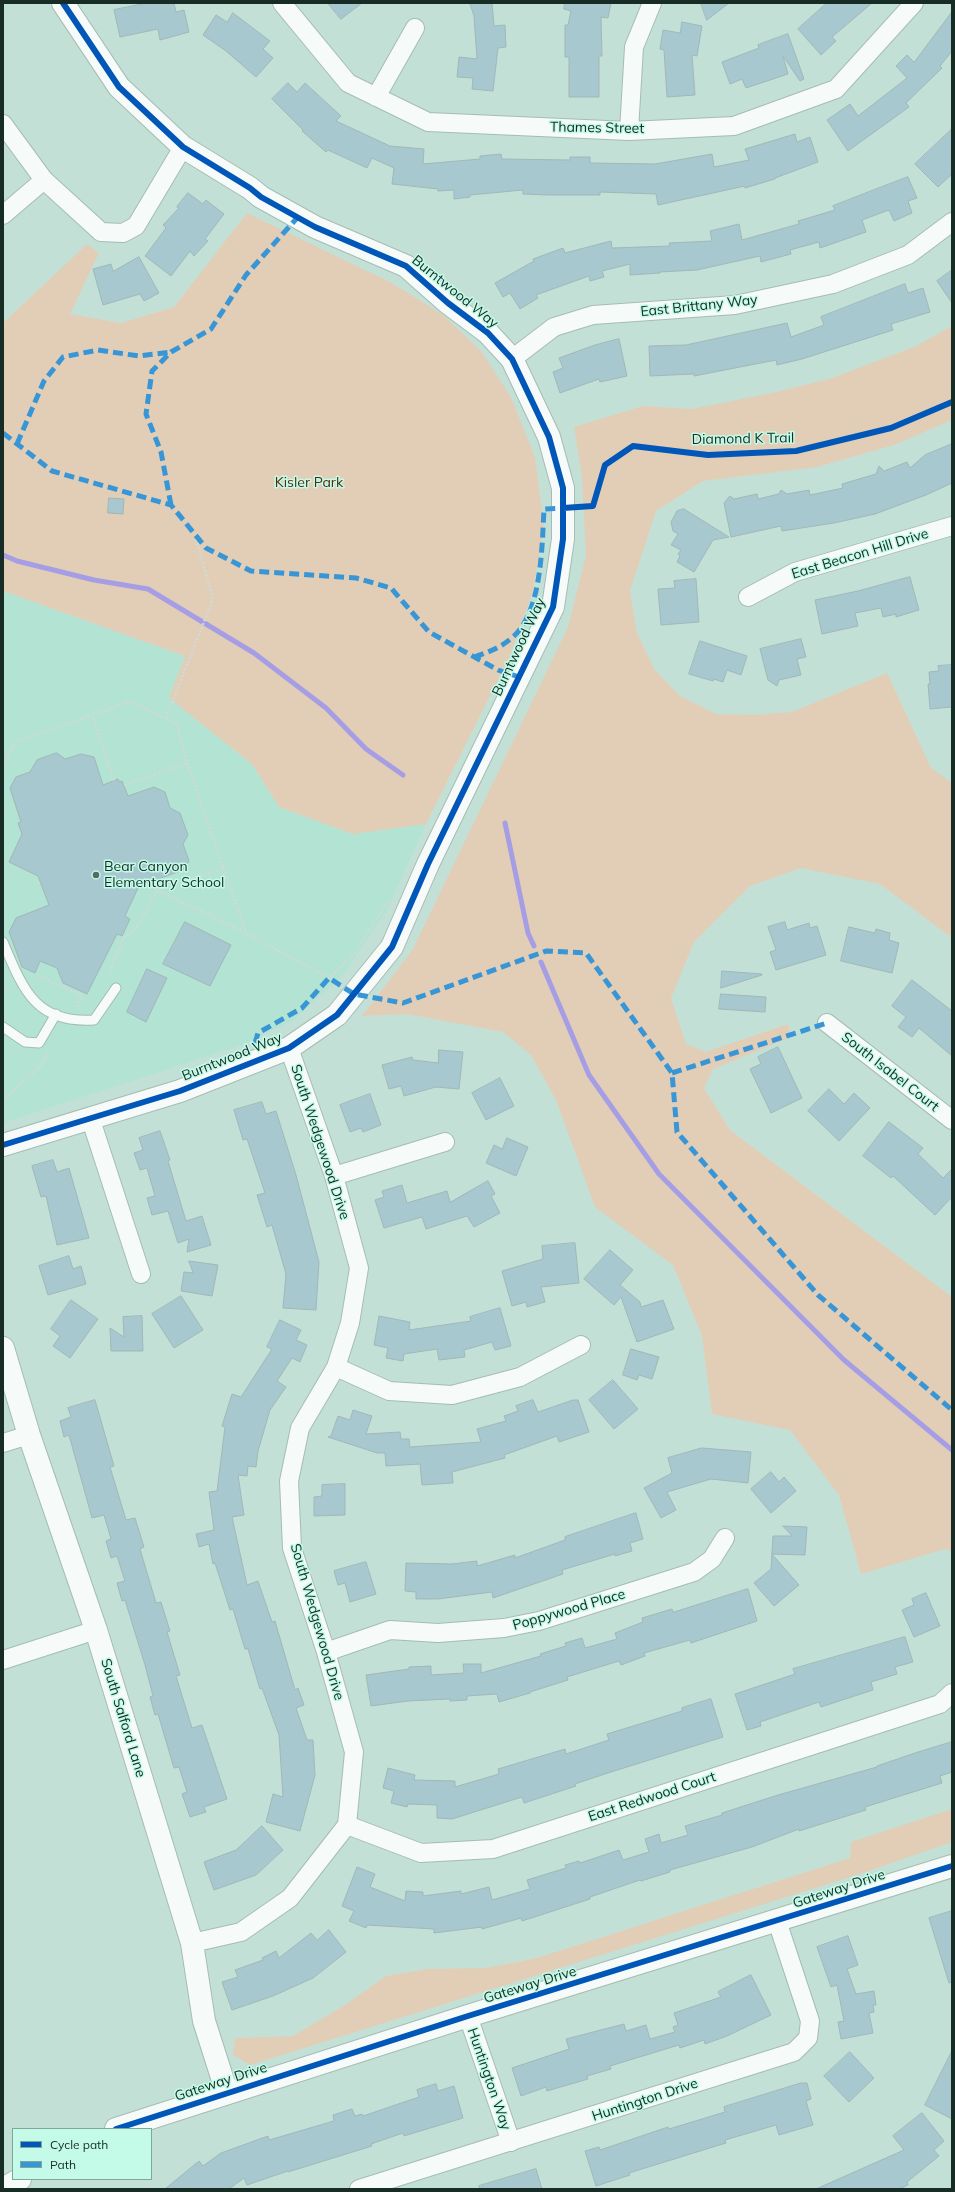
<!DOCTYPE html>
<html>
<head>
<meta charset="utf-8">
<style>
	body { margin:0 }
	#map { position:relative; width:955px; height:2192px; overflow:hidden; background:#c3e0d7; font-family:Mulish,sans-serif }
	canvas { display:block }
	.frame { position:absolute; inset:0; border:4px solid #162c25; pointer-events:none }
	.legend { position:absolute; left:12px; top:2128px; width:140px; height:52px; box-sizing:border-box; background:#c3fbe8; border:1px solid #7ea89a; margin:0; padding:5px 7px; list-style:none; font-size:12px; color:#162c25 }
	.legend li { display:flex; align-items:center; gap:8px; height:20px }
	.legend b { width:20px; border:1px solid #7ea89a }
</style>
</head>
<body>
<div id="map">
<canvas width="955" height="2192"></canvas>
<div class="frame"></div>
<ul class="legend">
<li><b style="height:5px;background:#0057b8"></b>Cycle path</li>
<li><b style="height:5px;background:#3996d6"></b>Path</li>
</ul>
</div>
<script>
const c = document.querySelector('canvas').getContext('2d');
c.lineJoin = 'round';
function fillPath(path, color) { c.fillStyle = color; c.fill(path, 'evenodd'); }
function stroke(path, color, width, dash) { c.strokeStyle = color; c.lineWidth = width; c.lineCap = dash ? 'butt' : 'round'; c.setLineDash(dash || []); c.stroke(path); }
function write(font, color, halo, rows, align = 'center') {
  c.font = font + ' Mulish,sans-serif'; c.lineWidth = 3; c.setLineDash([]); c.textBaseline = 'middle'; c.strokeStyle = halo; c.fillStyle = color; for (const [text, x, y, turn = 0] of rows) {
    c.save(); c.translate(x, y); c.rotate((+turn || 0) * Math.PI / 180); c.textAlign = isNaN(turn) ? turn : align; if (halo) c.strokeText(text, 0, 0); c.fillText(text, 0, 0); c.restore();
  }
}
const built = new Path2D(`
	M3 591 185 656 169 698 252 764 279 807 353 834 426 824 387 910 344 974 293 1020 242 1045 3 1123Z`);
const green = new Path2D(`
	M247 213 392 283 442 314 481 351 511 397 535 457 544 525 533 591 509 658 426 824 353 834 279 807 252 764 169 698 185 656 3 591V323L87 244 99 253 70 314 121 323 174 307Z
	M952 326V420L894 445 817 467 703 481 656 511 630 591 637 633 654 669 680 696 716 714 754 715 792 712 887 673 931 768 952 783V938L880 884 801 868 750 886 694 942 671 998 686 1044 706 1052 788 1024 791 1037 713 1069 704 1088 730 1130 952 1297V1551L945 1549 861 1574 839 1495 790 1430 712 1414 702 1336 673 1265 595 1207 556 1100 531 1055 503 1032 407 1014 362 1016 413 949 568 627 586 555 582 478 574 427 643 406 692 409 777 392 832 378 914 347Z
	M952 1809V1842L860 1874 250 2065 233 2055 235 2038 293 2036 345 2005 386 1976 427 1969 486 1968 537 1958 850 1858 851 1842Z`);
const stream = new Path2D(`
	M3 555 17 561 94 580 148 589 254 653 326 708 366 749 403 775
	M505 823 528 933 534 946
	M541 962 589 1075 659 1174 844 1360 952 1450`);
const building = new Path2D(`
	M147 3H174L176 12 184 10 189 32 160 40 158 29 120 37 114 10Z
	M328 3H362L341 19Z
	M470 3H492L494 26 505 25 506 47 498 48 493 91 472 89 473 78 457 77 459 57 477 59 474 16Z
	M565 3H611L608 18 601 17 602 56H599V97H569V57H565V25H568L571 11 564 9Z
	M701 3H729L707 20Z
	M827 3H872L832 37 836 41 821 55 798 29Z
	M952 12V51L940 66 942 68 906 103 909 107 848 151 827 120 850 104 858 116 907 78 896 66 907 55 914 62Z
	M233 13 270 41 263 49 273 58 256 77 226 51 203 35 216 15 227 22Z
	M682 22 702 26 697 56 692 55 695 95 667 97 664 50 660 49 663 30 680 33Z
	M788 34 804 79 800 81 783 56 788 74 746 88 742 79 730 84 722 62 759 48 758 45Z
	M288 83 297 92 305 83 341 116 336 121 390 146 424 149 423 164 480 159V156L501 154 502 159 570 160V157H590V163L655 164 712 154 714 167 749 160 745 149 795 134 797 142 810 137 818 162 775 178V179L745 188V186L658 205 656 194 600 192V195H547L523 194V190L470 195V197L454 199V190L438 191V189L392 184 394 168 372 158 367 168 328 150 326 152 302 131 303 130 272 99Z
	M952 129V174L938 187 915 164Z
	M908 177 917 198 908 201 912 213 894 221 889 210 862 220 866 232 820 248 819 242 790 250 791 254 761 262 760 256 697 270 660 272V273L630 275V264L602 271 604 277 590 281 589 276 536 295 538 298 520 309 510 293 503 297 495 283 534 261 533 259 563 248 565 253 611 241 612 248 670 246 669 243 712 241 710 231 739 224 742 240 799 224 798 221 835 210 833 206Z
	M188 193 203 204 206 200 224 214 205 239 208 241 194 256 190 251 171 276 145 256 166 228 163 225 179 208 177 207Z
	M139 257 159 293 144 301 140 294 103 305 93 269 111 264 113 271Z
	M952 270V303L937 281Z
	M905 284 908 293 923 288 930 312 891 324 893 330 802 359 777 365 776 360 694 376V374L650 376 649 346 686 345 787 323 791 337 824 325 821 317Z
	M619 339 627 376 600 382 599 379 560 393 553 372 563 368 559 358 595 345Z
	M952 444V483L926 495 875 514 834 523 782 531 781 526 731 537 724 503 730 496 734 499 757 494 758 499 779 494 781 490 787 494 809 490 810 495 843 488 842 484 876 474 879 466 884 471 907 462 910 468 925 455Z
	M109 498 124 499 123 514 108 513Z
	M684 509 729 537 713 540 694 572 677 562 680 556 678 554 681 550 671 545 678 534 673 531 671 522 677 511Z
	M910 577 919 610 896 617V614L883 617 881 608 855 613 858 626 822 634 815 600 858 591Z
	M696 579 699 622 661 625 658 589 675 588 674 581Z
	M801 639 806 657 797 659 801 675 779 680 777 686 768 680 760 649Z
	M700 641 747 656 741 675 727 670 723 682 714 679 713 681 689 674Z
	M952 665V707L930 709 928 684H930L929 672 939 671 938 666Z
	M57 753 65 759 81 754 94 757 103 785 118 779 119 782 122 781 128 796 154 787 165 792 170 808 180 813 188 835 183 844 189 861 183 870 139 886 125 916 130 919 122 936 117 934 87 994 63 983 57 968 40 961 35 973 22 967 9 932 16 918 49 905 38 876 9 862 22 834 18 823 21 822 10 788 16 777 30 772 37 760Z
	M185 922 231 945 210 986 163 964Z
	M785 922 787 930 809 923 810 928 817 926 826 955 776 970 770 952 776 950 768 927Z
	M849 927 875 933 876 929 890 933 889 940 899 943 892 973 841 961Z
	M147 969 167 978 146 1022 127 1012Z
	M722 971 762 974V975L721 988Z
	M912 980 952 1011V1056L919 1028 912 1037 898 1027 906 1017 892 1006Z
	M721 994 766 997 765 1012 719 1009Z
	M778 1047 802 1098 771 1113 750 1069 761 1064 758 1057Z
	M439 1050 463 1052 459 1089 436 1087 404 1096 401 1086 389 1089 382 1065 412 1057 413 1060 438 1063Z
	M500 1078 514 1106 486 1120 472 1093Z
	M829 1089 844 1104 854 1093 870 1108 839 1141 808 1111Z
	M370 1094 381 1125 363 1132 361 1128 350 1132 340 1105Z
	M262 1102 266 1114 276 1111 296 1175 319 1262 316 1310 283 1308 286 1274 272 1225 267 1227 257 1195 265 1193 247 1139 243 1140 234 1110Z
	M889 1122 923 1148 918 1154 943 1178 952 1169V1197L935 1215 893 1176 891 1178 863 1156Z
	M160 1131 170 1160 168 1161 186 1221 202 1216 211 1245 187 1252 189 1239 178 1243 168 1211 152 1215 147 1198 155 1196 147 1168 140 1170 134 1153 143 1150 139 1138Z
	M507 1138 528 1147 516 1176 486 1163 494 1145 502 1149Z
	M53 1160 57 1172 69 1168 89 1238 57 1245 46 1196 41 1197 32 1166Z
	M488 1181 495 1194 491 1196 500 1213 474 1227 467 1216 426 1229 422 1217 384 1228 375 1200 384 1197 382 1191 402 1185 407 1203 447 1191 450 1202Z
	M575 1243 579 1283 541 1287 545 1302 527 1307 526 1302 512 1306 502 1271 543 1259 542 1246Z
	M610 1250 633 1270 620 1285 640 1302 641 1307 663 1300 674 1329 637 1342 621 1297 614 1305 584 1279Z
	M69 1256 73 1269 81 1266 86 1284 48 1295 39 1266Z
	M189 1261 218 1265 212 1296 181 1291 184 1272 193 1273Z
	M181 1296 203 1330 174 1348 152 1314Z
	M71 1300 98 1319 70 1358 53 1346 60 1336 51 1329Z
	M500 1308 511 1346 495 1350 492 1342 464 1350 465 1357 439 1360 437 1349 404 1354 403 1361 386 1358 388 1348 374 1345 379 1316 410 1322 409 1330 471 1321 470 1317Z
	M142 1316 143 1351H111L110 1328 124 1337 123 1317Z
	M280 1320 301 1330 296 1340 307 1345 300 1362 292 1358 277 1381 286 1387 270 1410 258 1451 256 1467 248 1466 247 1476 238 1475 244 1515 232 1517 247 1585 258 1581 272 1622 275 1621 295 1690 298 1688 304 1705 296 1708 307 1740H313L315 1775 300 1831 266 1822 273 1794 283 1797 279 1735 262 1688 260 1689 248 1649H245L233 1609 230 1610 215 1563 213 1564 209 1544 199 1547 196 1534 214 1530 209 1492 217 1491 225 1427 222 1426 232 1394 241 1397 272 1349 267 1347Z
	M631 1349 659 1357 652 1379 639 1375 637 1380 623 1375Z
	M613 1380 638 1409 614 1429 589 1400Z
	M95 1400 114 1466 110 1467 126 1520 135 1518 144 1547 140 1549 156 1603 161 1602 170 1631 167 1632 180 1675 176 1676 192 1728 202 1725 227 1799 204 1807 206 1812 190 1817 182 1794 187 1792 179 1767 174 1768 158 1714 155 1715 150 1697 153 1696 145 1665 125 1600 122 1601 117 1583 125 1581 117 1556 111 1558 106 1541 111 1539 104 1515 92 1518 69 1435 64 1437 60 1421 71 1417 68 1408Z
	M533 1400 538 1412 573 1400H578L589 1432 559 1442 557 1436 504 1455 505 1458 452 1472 453 1483 422 1485 420 1464 386 1466 385 1453H377L328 1437 331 1436 338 1416 350 1420 353 1410 372 1416 366 1434 400 1432 401 1439H409L410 1447 481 1442 477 1429 506 1421 504 1416 518 1411 516 1406Z
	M702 1448 751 1452 748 1483 711 1479 667 1492 676 1510 661 1518 644 1488 672 1473 668 1458Z
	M771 1472 779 1482 784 1477 796 1491 771 1513 751 1489Z
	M345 1484V1515L314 1516V1497L322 1496V1485Z
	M636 1513 643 1539 630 1543 632 1551 615 1556V1554L562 1570 563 1574 493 1598 492 1592 438 1599H416V1592L405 1591 406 1563 452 1564 477 1561V1566L515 1555V1558L565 1540V1537Z
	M783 1526 807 1527 805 1555 772 1554 799 1585 774 1606 754 1583 771 1569 773 1536H792Z
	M366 1562 376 1594 350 1602 345 1583 338 1585 334 1571Z
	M748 1589 757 1621 691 1643 690 1640 644 1653 645 1656 621 1665 619 1661 567 1677 568 1680 530 1692V1693L499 1702 497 1694 467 1696V1700L450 1701V1699L408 1701 371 1706 366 1675 409 1669V1667L431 1666V1675L464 1673 463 1664H481V1673L541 1656 540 1654 566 1646 565 1643 582 1638 585 1648 617 1639 615 1633 643 1622 642 1618 672 1609 673 1612Z
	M926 1593 940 1626 914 1637 902 1610 914 1605 912 1599Z
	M905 1637 913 1662 895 1667 897 1674 871 1682 873 1690 821 1707 819 1702 760 1722 761 1726 747 1730 735 1694 795 1674 793 1669Z
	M711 1699 723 1737 611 1772 575 1784 576 1786 524 1803 522 1797 452 1819 437 1818V1805L408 1804 407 1807 391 1803 394 1791 383 1788 388 1768 415 1775 414 1780 455 1781V1787L499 1774 498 1769 565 1749 566 1754 609 1740 607 1734 682 1711V1708Z
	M952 1742V1772L940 1776 942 1783 865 1807 866 1810 799 1831V1829L752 1847 670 1870V1872L641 1881 640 1880 590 1897V1899L522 1921 521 1918 482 1929V1927L434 1933V1929L367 1925 366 1928 349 1921 354 1911 342 1906 357 1867 375 1874 370 1887 405 1901 406 1891 423 1892V1896L461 1891V1894L489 1887 492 1900 530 1889 527 1880 566 1868 565 1865 579 1861 580 1863 619 1850 623 1860 649 1852 645 1839 659 1834 661 1843 688 1835 685 1826 722 1815V1813L778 1795 877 1767V1766L915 1753Z
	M262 1826 283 1850 256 1875 214 1890 204 1862 236 1850Z
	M952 1911V1982L949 1983 929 1918Z
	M329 1930 346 1952 313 1978 273 1996 232 2010 222 1982 238 1977 235 1970 263 1960 262 1958 276 1951 279 1958 311 1933 317 1940Z
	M848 1936 858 1965 847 1969 856 1994 874 1991 876 2005H873L874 2012 869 2013 873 2033 841 2039 838 2022 844 2021 837 1985 831 1987 817 1947Z
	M751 1975 771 2015 727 2036 705 2044 704 2040 680 2048 679 2045 610 2066 611 2069 587 2076 588 2079 547 2091 546 2087 521 2096 512 2068 569 2049 566 2039 624 2024 626 2031 646 2025 650 2039 675 2032 673 2027 678 2025 674 2013 721 1997 718 1992Z
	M952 2051V2119L925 2105Z
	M850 2052 874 2078 849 2102 824 2076Z
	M801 2083H807L811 2099 806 2101 813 2125 779 2135 776 2125 725 2140 726 2143 629 2173 630 2175 596 2186 585 2151 599 2147 600 2150 668 2127 669 2129 725 2112 724 2107Z
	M436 2084 438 2091 454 2086 463 2118 404 2136 403 2133 371 2144 372 2146 288 2172V2171L247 2185 244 2178 229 2189H165L199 2161 203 2166 221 2153 268 2136 269 2140 334 2121 333 2115 352 2109 355 2116 362 2114 363 2116 419 2097 417 2090Z
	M922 2113 944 2141 934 2150 939 2156 907 2182 908 2185 899 2189H816L904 2150 893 2136Z
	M536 2169 542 2189H480L479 2186Z`);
const path = new Path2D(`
	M92 714 114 781
	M166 718 213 599 196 538
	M3 766 15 742 129 702 166 718 177 725 187 763 246 933
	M124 785 187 763
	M157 890 246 933 329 978 356 952 385 905 391 901
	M110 971 123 939 137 927 157 890 225 868
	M37 976 82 995 76 1007
	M3 1101 41 1065 49 1053`);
const service = new Path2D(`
	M3 942C23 989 35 1024 94 1020L116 988
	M3 1027 25 1042 39 1043 56 1014`);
const minor = new Path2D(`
	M282 3 348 83 428 122 629 131 734 126 836 89 914 3
	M376 97 415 28
	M3 124 44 180 101 232 123 233 136 226 183 147
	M629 131 634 47 652 3
	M3 215 44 180
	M512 359 554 327 593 315 735 305 833 284 908 255 952 222
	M748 597 795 572 952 526
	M827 1023 952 1120
	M90 1117 141 1274
	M334 1176 445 1142
	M336 1367 389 1391 452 1395 520 1377 581 1345
	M3 1443 29 1435
	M326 1652 390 1630 438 1633 504 1628 539 1621 694 1572 712 1559 725 1538
	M3 1660 96 1630
	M347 1825 421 1853 493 1849 940 1704 952 1693
	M192 1943 241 1932 290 1898 347 1825 354 1752 326 1652 292 1548 289 1481 300 1428 336 1367 350 1323 359 1268 334 1176 289 1048
	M468 2016 511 2142
	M359 2189 794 2052 808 2038 810 2021 777 1921`);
const tertiary = new Path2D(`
	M3 1145 180 1091 289 1048 337 1015 392 947 428 864 553 607 563 539V488L549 437 512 359 488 333 448 303 406 266 315 227 261 197 250 188 183 147 119 87 63 3
	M3 1348 29 1435 96 1630 192 1943 204 2021 227 2093
	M116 2129 468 2016 952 1866
	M3 2189 20 2179`);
const quiet = new Path2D(`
	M3 433 52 471 171 505 206 548 251 571 356 578 391 588 429 632 498 670 519 677
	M17 444 44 381 63 357 98 350 139 356 171 352
	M171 505 161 452 146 414 152 371 171 352 211 329 246 275 297 218
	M474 657C489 652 502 647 514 636 542 610 542 545 544 509L563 508
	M255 1043 258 1033 302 1008 329 978 354 994 403 1003 546 951 586 953 672 1073 677 1132 818 1295 952 1410
	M672 1073 827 1023`);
const cycleway = new Path2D(`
	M563 508 593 506 605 465 633 446 708 455 796 451 891 428 952 402
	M3 1145 180 1091 289 1048 337 1015 392 947 428 864 553 607 563 539V488L549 437 512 359 488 333 448 303 406 266 315 227 261 197 250 188 183 147 119 87 63 3
	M116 2129 468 2016 952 1866`);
const markers = [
	[96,875,4,"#536b63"]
];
const streetNames = [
	["Thames Street",597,128,1],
	["Burntwood Way",455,292,39],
	["East Brittany Way",699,306,-6],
	["Diamond K Trail",743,439,-1],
	["East Beacon Hill Drive",860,554,-17],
	["Burntwood Way",519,647,-65],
	["Burntwood Way",232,1057,-22],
	["South Isabel Court",890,1072,38],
	["South Wedgewood Drive",320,1142,72],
	["Poppywood Place",569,1610,-16],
	["South Wedgewood Drive",317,1622,74],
	["South Salford Lane",123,1718,73],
	["East Redwood Court",652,1797,-18],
	["Gateway Drive",839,1889,-18],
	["Gateway Drive",530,1985,-17],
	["Huntington Way",489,2079,71],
	["Gateway Drive",221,2082,-18],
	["Huntington Drive",645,2100,-18]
];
const parkNames = [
	["Kisler Park",309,483]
];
const poiNames = [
	["Bear Canyon",104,867],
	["Elementary School",104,883]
];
fillPath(built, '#b2e3d3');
fillPath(green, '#e2ceb6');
stroke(stream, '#a69ee5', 5);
fillPath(building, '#a6c8ce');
stroke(building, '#a1b7b8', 1);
stroke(service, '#a5bcb5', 11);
stroke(minor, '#a5bcb5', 20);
stroke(tertiary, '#a5bcb5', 24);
stroke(path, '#d1dad8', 2.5, [2, 2]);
stroke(service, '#f6faf9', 9);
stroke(minor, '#f6faf9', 18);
stroke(tertiary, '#f6faf9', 22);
stroke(quiet, '#3996d6', 5, [10, 5]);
stroke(cycleway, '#0057b8', 6);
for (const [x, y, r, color] of markers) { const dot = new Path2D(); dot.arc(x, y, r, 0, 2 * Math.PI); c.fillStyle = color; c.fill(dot); stroke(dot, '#c3fbe8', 1.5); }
write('14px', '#162c25', '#c3fbe8', streetNames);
write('14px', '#52290c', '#c3fbe8', parkNames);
write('14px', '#162c25', '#c3fbe8', poiNames, 'left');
</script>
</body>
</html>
